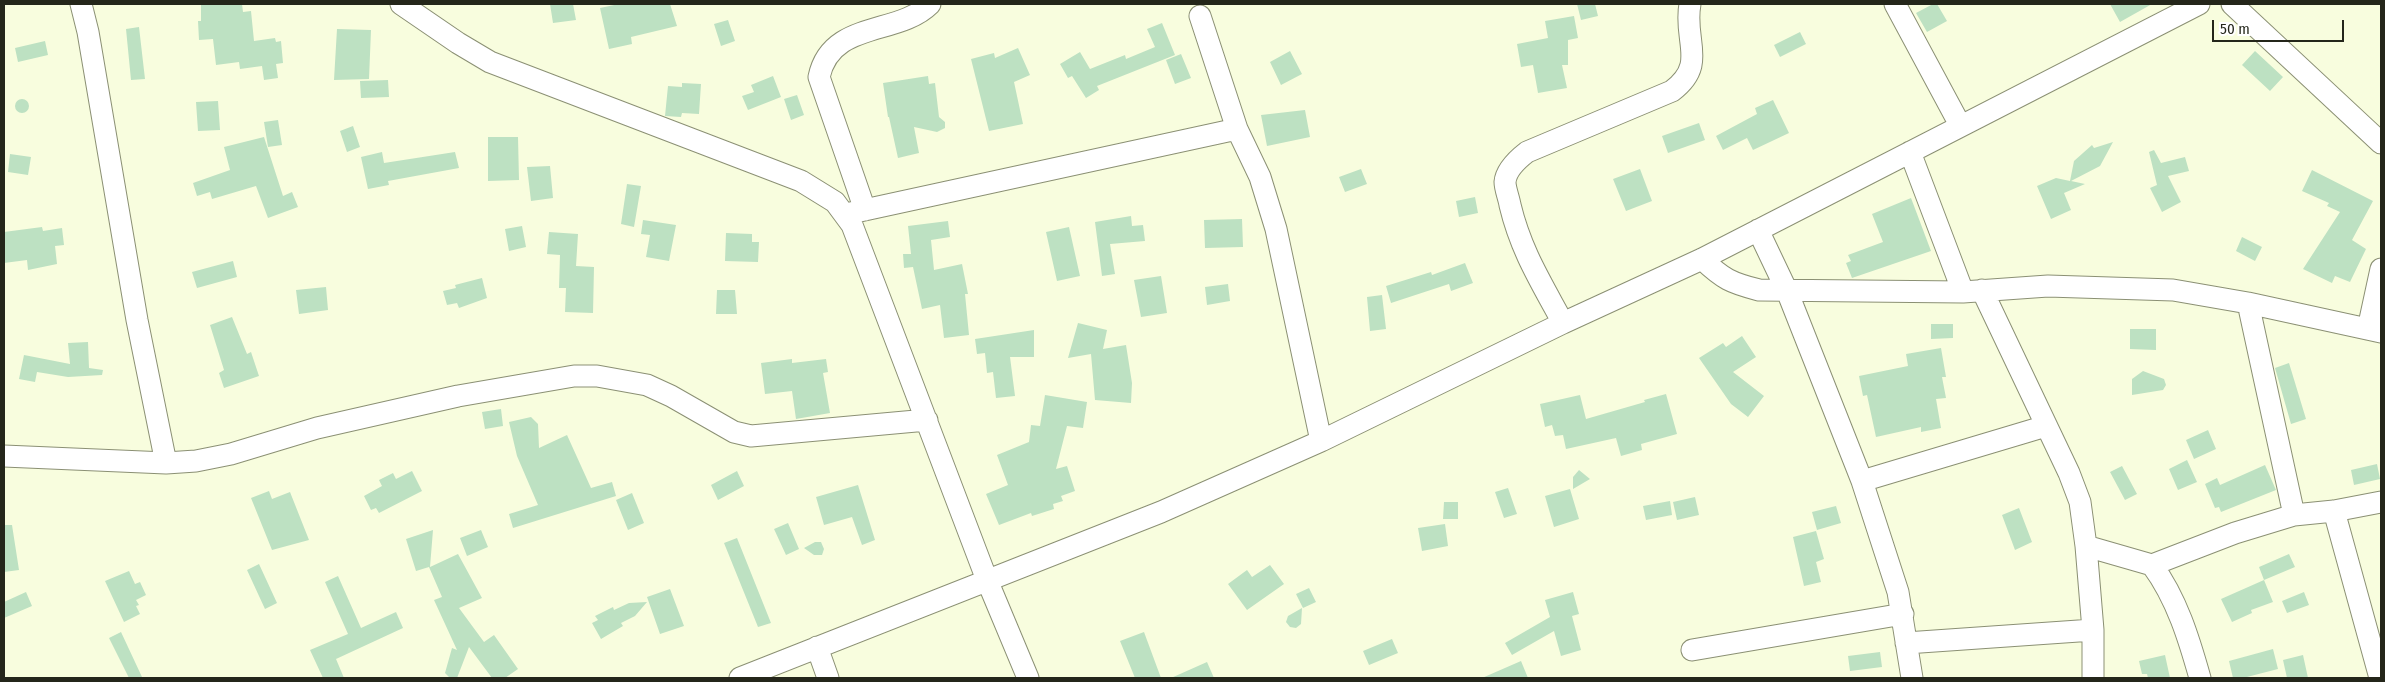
<!DOCTYPE html>
<html>
<head>
<meta charset="utf-8">
<style>
	body { margin:0 }
	#map { position:relative; width:2385px; height:682px; overflow:hidden; background:#f8fdde; font-family:"Fira Sans Condensed",sans-serif }
	canvas { display:block }
	.frame { position:absolute; inset:0; border:5px solid #24261a; pointer-events:none }
	.scale { position:absolute; left:2212px; top:20px; width:132px; height:22px; box-sizing:border-box; border:2px solid #24261a; border-top:0; padding-left:6px; font-size:15px; line-height:18px; white-space:nowrap; color:#24261a; -webkit-text-stroke:4px #fff; paint-order:stroke }
</style>
</head>
<body>
<div id="map">
<canvas width="2385" height="682"></canvas>
<div class="frame"></div>
<div class="scale">50 m</div>
</div>
<script>
const c = document.querySelector('canvas').getContext('2d');
c.lineJoin = 'round';
function fillPath(path, color) { c.fillStyle = color; c.fill(path, 'evenodd'); }
function stroke(path, color, width, dash) { c.strokeStyle = color; c.lineWidth = width; c.lineCap = dash ? 'butt' : 'round'; c.setLineDash(dash || []); c.stroke(path); }
const building = new Path2D(`
	M201 4H242L243 12 251 11 254 41 275 38 276 42 281 41 283 63 276 64 278 78 264 80 262 66 240 69 239 62 216 65 213 39 199 40 198 21H201Z
	M550 4H573L576 20 553 23Z
	M619 4H670L677 26 631 37 632 44 609 49 600 8Z
	M1577 4H1595L1598 16 1581 20Z
	M1933 4H1937L1947 21 1927 32 1916 13Z
	M2110 4H2152L2120 22Z
	M1574 16 1578 38 1568 40V65H1562L1567 88 1538 93 1533 65 1521 67 1517 44 1548 38 1545 21Z
	M728 20 735 41 721 46 714 24Z
	M1162 23 1175 55 1097 86 1099 90 1086 98 1072 76 1068 78 1060 64 1080 52 1090 69 1125 55 1126 59 1155 47 1147 29Z
	M139 27 145 79 131 80 126 29Z
	M337 29 371 30 369 79 334 80Z
	M1800 32 1806 44 1780 57 1774 45Z
	M45 41 48 55 18 62 15 48Z
	M1018 48 1030 75 1014 82 1023 124 989 131 971 59 994 53 995 58Z
	M1290 51 1302 74 1281 85 1270 62Z
	M2255 51 2283 77 2270 91 2242 65Z
	M1181 54 1191 78 1175 84 1166 60Z
	M773 76 781 97 748 110 742 96 754 92 751 85Z
	M928 76 929 84 935 83 939 117 945 122V128L937 132 914 127 919 153 898 158 889 117H888L883 83Z
	M388 80 389 97 361 98 360 81Z
	M682 83 701 84 699 114 682 113 681 117 665 116 668 86 682 87Z
	M797 95 804 115 791 120 784 99Z
	M15 106a7 7 0 1 1 14 0a7 7 0 1 1-14 0Z
	M1773 100 1789 133 1753 150 1747 138 1723 150 1716 136 1757 114 1755 108Z
	M218 101 220 130 198 131 196 102Z
	M1305 110 1310 137 1267 146 1261 115Z
	M278 120 282 145 268 147 264 122Z
	M1699 123 1705 140 1668 153 1662 136Z
	M353 126 360 147 347 152 340 131Z
	M264 137 283 196 292 192 298 207 268 218 256 186 212 199 210 192 197 196 193 183 230 170 224 147Z
	M488 137H518L519 180 488 181Z
	M2113 142 2100 166 2071 181 2085 184 2064 193 2071 210 2051 219 2037 186 2056 178 2070 181 2074 161 2092 145 2094 148Z
	M2154 150 2161 163 2185 157 2189 171 2168 176 2181 202 2162 212 2150 188 2157 185 2149 152Z
	M382 152 384 163 455 152 459 168 388 181 389 185 368 189 361 157Z
	M10 154 31 157 28 175 8 172Z
	M550 166 553 198 531 201 527 167Z
	M1361 169 1367 184 1345 192 1339 177Z
	M1640 169 1652 201 1626 211 1613 179Z
	M2312 170 2373 201 2352 240 2366 249 2350 282 2335 276 2332 283 2303 269 2340 212 2327 206 2329 203 2302 191Z
	M627 184 641 186 634 227 621 224Z
	M1475 197 1478 213 1459 217 1456 201Z
	M1911 198 1931 251 1852 278 1846 263 1851 261 1848 255 1883 242 1872 214Z
	M1131 216 1132 226 1143 225 1145 241 1110 244 1115 274 1102 276 1095 222Z
	M1242 219 1243 247 1205 248 1204 220Z
	M643 220 676 225 669 261 646 257 650 235 641 234Z
	M948 221 950 237 931 240 934 270 962 264 968 294H965L969 335 944 338 940 305 922 309 913 267 904 268 903 254H911L908 226Z
	M522 226 526 247 509 251 505 229Z
	M42 227 43 231 62 228 64 245 55 246 57 264 28 270 27 260 4 263V232Z
	M1069 227 1080 276 1057 281 1046 232Z
	M549 232 578 234 576 266 594 267 593 313 565 312 566 288H559L560 255 547 254Z
	M726 233 752 234V242H759L758 262 725 261Z
	M2242 237 2262 247 2255 261 2236 251Z
	M233 261 237 277 197 288 192 272Z
	M1465 263 1473 283 1451 291 1449 284 1391 303 1386 286 1431 272 1432 275Z
	M1161 276 1167 313 1141 317 1134 280Z
	M482 278 487 298 459 308 457 303 447 305 443 291 456 288 455 285Z
	M1228 284 1230 301 1207 305 1205 287Z
	M326 287 328 310 299 314 296 290Z
	M717 290H735L737 314H716Z
	M1382 295 1386 329 1370 331 1367 297Z
	M232 317 247 354 251 352 259 376 224 388 219 373 224 370 210 325Z
	M1078 323 1107 330 1103 349 1126 345 1132 383 1131 403 1095 400 1091 354 1068 358Z
	M1931 324H1953V338L1931 339Z
	M2130 329H2156V350L2130 349Z
	M1034 330V357H1010L1015 396 996 398 993 372 987 373 985 353 977 354 975 339Z
	M1742 336 1756 357 1733 372 1764 396 1748 417 1731 404 1699 358 1723 343 1726 347Z
	M88 342 89 368 103 370 102 375 68 377 37 372 35 382 19 379 24 355 70 364 68 343Z
	M1941 348 1946 377H1942L1946 398 1936 399 1941 428 1921 432V427L1876 437 1867 395 1863 396 1859 376 1908 366 1906 354Z
	M792 359V363L826 359 828 372 823 373 830 413 796 419 792 391 765 394 761 363Z
	M2289 363 2306 419 2291 424 2275 368Z
	M2143 371 2164 379 2166 385 2163 390 2132 395V379Z
	M1666 394 1677 434 1641 444 1642 450 1621 456 1616 438 1566 449 1563 435 1555 436 1552 425 1545 427 1540 404 1580 395 1586 419 1645 402 1644 400Z
	M1045 395 1087 402 1083 428 1067 426 1056 469 1067 466 1075 491 1061 496 1063 501 1053 504 1054 509 1032 516 1031 513 999 525 986 494 1008 485 997 455 1029 442 1031 425 1040 426Z
	M501 409 503 426 485 429 482 412Z
	M531 417 538 424 539 448 567 435 591 488 612 482 616 496 513 528 509 514 538 505 517 456 509 422Z
	M2208 430 2216 449 2194 459 2186 440Z
	M2187 460 2197 482 2178 490 2169 469Z
	M2377 464 2380 479 2354 485 2351 470Z
	M2265 465 2276 490 2221 512 2219 507 2215 508 2205 484 2217 478 2220 485Z
	M2122 466 2137 494 2125 500 2110 472Z
	M1579 470 1590 479 1573 489V477Z
	M412 471 422 491 379 513 376 508 371 510 364 496 382 486 379 480 393 473 396 479Z
	M737 471 744 486 718 500 711 485Z
	M858 485 875 540 862 545 852 517 824 525 816 497Z
	M1508 488 1517 514 1504 518 1495 492Z
	M1570 489 1579 519 1554 527 1545 496Z
	M269 491 272 499 290 492 309 540 272 550 251 498Z
	M632 493 644 523 628 530 616 500Z
	M1695 497 1699 515 1677 520 1673 502Z
	M1670 501 1672 515 1646 520 1643 506Z
	M1444 502H1458V519H1443Z
	M1836 506 1841 523 1817 530 1812 512Z
	M2019 508 2032 542 2015 550 2002 515Z
	M788 523 799 549 786 555 774 529Z
	M1445 524 1448 546 1422 551 1418 528Z
	M4 525H12L19 570 4 572Z
	M433 530 430 567 458 554 482 598 459 608 484 642 494 635 518 669 505 678H492L469 647 457 678H450L445 673 452 648 457 650 434 600 442 597 429 567 416 571 406 539Z
	M481 530 488 547 467 556 460 538Z
	M1816 531 1824 559 1816 562 1821 582 1804 586 1793 537Z
	M737 538 771 623 758 627 724 543Z
	M815 542H821L824 549 822 555H814L804 548Z
	M2289 554 2295 567 2264 580 2259 567Z
	M259 564 277 603 265 609 247 570Z
	M1270 565 1284 584 1247 610 1228 584 1247 570 1252 577Z
	M129 571 135 584 140 582 146 595 136 600 139 605 136 606 140 614 124 622 105 581Z
	M338 576 361 628 396 612 403 628 336 659 344 678H323L310 650 348 634 325 582Z
	M2264 580 2273 602 2251 610 2252 613 2232 622 2221 599Z
	M1309 588 1316 602 1303 608 1296 594Z
	M670 589 684 626 660 634 647 597Z
	M26 592 32 606 4 618V602Z
	M1573 592 1579 614 1572 616 1581 650 1561 656 1554 631 1512 655 1505 643 1550 617 1545 600Z
	M2304 592 2309 605 2287 613 2282 601Z
	M647 602 635 616 621 623 623 626 601 639 592 623 598 620 595 616 613 607 614 610 629 603Z
	M1302 608 1301 624 1296 628 1290 627 1286 622 1288 616Z
	M121 632 142 677 140 678H129L109 638Z
	M1144 632 1161 678H1135L1120 641Z
	M1392 639 1398 653 1369 665 1363 651Z
	M2273 649 2278 669 2243 678H2233L2229 661Z
	M1880 652 1882 667 1850 671 1848 656Z
	M2165 655 2170 678H2148L2147 674H2142L2139 661Z
	M2303 655 2308 678H2287L2283 660Z
	M1521 661 1528 678H1482Z
	M1207 662 1214 678H1171Z`);
const minor = new Path2D(`
	M81 4 88 32 137 320 166 463
	M401 4 458 43 490 62 801 181 835 202 852 225 987 580 1028 678
	M1895 4 1960 125
	M2232 4 2381 143
	M1200 16 1237 129 1260 177 1276 229 1321 441
	M1910 152 1963 292
	M865 210 819 77C831 20 898 36 930 4
	M846 214 1237 129
	M1758 230 1787 291 1862 481 1898 592 1912 678
	M1702 259C1723 279 1731 283 1759 290L1963 292 2048 286 2173 290 2248 303 2381 332
	M1982 290 2069 473 2080 502 2086 546 2093 630V678
	M2248 303 2294 515
	M1563 323C1541 282 1521 251 1510 205 1509 198 1505 189 1505 182 1506 170 1518 159 1527 152L1672 91C1708 64 1683 41 1690 4
	M2368 329 2381 269
	M4 456 166 463 196 461 231 454 317 428 458 396 574 376H597L647 385 671 396 734 432 751 436 927 420
	M1862 481 2046 426
	M2334 511 2380 678
	M2086 546 2152 565 2235 533 2294 515 2334 511 2381 502
	M2152 565C2177 599 2189 639 2200 678
	M1906 643 2093 630
	M817 647 828 678
	M1692 650 1903 614
	M740 678 1161 512 1321 441 1563 323 1702 259 2199 4`);
fillPath(building, '#bde1c2');
stroke(minor, '#8b9074', 23);
stroke(minor, '#fff', 21);
</script>
</body>
</html>
